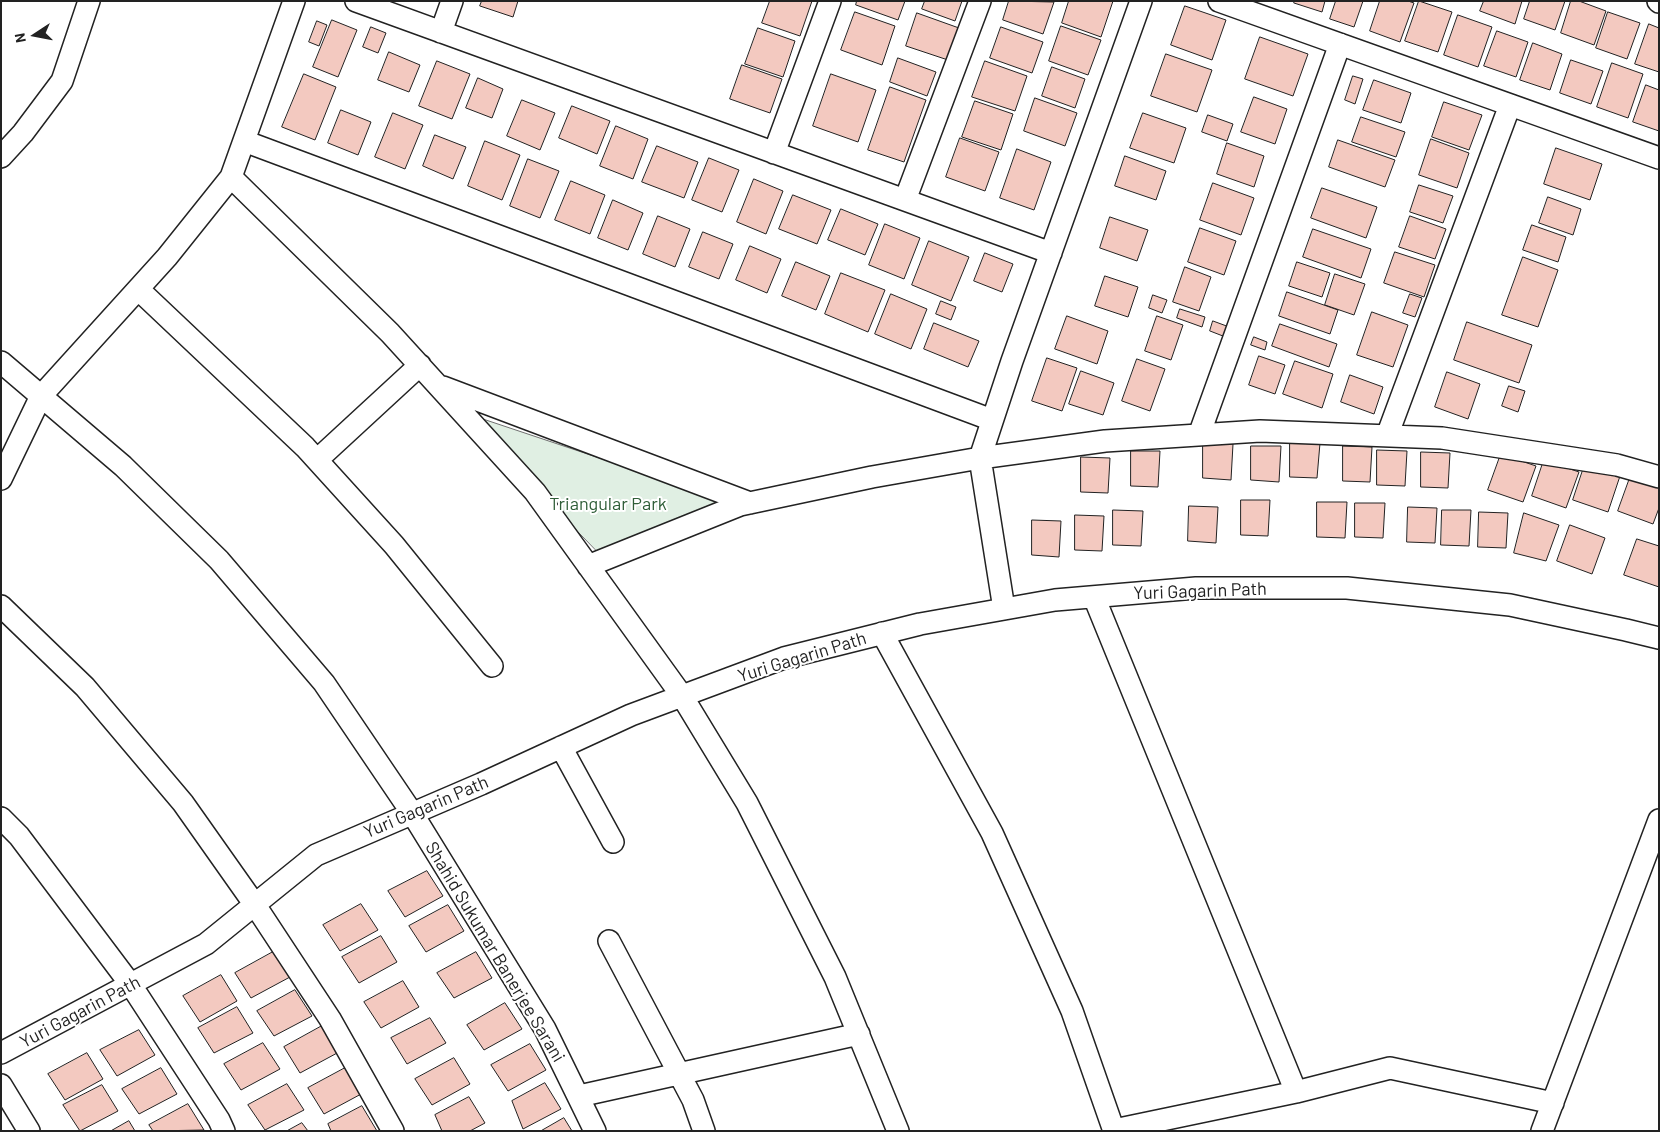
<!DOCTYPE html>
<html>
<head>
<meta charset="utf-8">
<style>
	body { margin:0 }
	#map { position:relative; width:1660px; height:1132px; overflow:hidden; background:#fff; font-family:Barlow,sans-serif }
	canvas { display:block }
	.frame { position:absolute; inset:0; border:2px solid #222; pointer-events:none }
	.north { position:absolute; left:10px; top:10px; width:50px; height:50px; -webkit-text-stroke:4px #fff; paint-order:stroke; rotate:259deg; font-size:14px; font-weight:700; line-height:20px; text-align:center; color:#222 }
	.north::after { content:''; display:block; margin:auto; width:18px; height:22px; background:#222; clip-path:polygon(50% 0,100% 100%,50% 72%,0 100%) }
</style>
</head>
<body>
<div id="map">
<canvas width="1660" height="1132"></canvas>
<div class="frame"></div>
<div class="north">N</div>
</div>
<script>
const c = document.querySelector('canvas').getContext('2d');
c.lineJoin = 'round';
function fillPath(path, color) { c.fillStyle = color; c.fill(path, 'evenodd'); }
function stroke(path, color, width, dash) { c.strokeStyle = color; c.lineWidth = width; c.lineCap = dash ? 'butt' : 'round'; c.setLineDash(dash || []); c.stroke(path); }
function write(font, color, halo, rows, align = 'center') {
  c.font = font + ' Barlow,sans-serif'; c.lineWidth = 4; c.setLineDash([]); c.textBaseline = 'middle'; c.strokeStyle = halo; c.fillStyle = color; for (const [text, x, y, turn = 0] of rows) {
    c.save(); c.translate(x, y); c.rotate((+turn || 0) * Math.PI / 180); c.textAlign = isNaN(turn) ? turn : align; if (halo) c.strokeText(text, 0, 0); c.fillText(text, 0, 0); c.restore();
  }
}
const green = new Path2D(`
	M462 412 740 505 597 551Z`);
const building = new Path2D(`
	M482 1H518L513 17 480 6Z
	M770 1H812L800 36 762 23Z
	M857 1H905L898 20 856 5Z
	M925 1H962L955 21 922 9Z
	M1009 1 1054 2 1043 34 1003 20Z
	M1069 1H1113L1101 37 1062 23Z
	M1295 1H1325L1322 12 1294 3Z
	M1336 1H1363L1354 27 1330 19Z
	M1380 1H1408L1414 3 1400 42 1370 31Z
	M1419 1 1452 12 1438 52 1405 41Z
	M1484 1H1522L1515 24 1480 11Z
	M1530 1H1565L1555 30 1524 19Z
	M1571 1H1579L1606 11 1594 45 1561 33Z
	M1185 6 1226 20 1212 60 1171 45Z
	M855 12 895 26 882 65 841 50Z
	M1608 12 1640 23 1627 59 1596 48Z
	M917 13 959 28 948 60 906 46Z
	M1458 15 1492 27 1478 67 1444 55Z
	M332 20 357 30 338 77 313 67Z
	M317 21 327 25 319 46 309 42Z
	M1649 24 1659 28V72L1635 64Z
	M1061 26 1101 40 1088 75 1049 61Z
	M371 27 386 33 378 53 363 47Z
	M1001 27 1043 42 1032 73 990 58Z
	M758 28 795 41 783 77 745 64Z
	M1497 31 1528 42 1516 77 1484 66Z
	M1260 37 1308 54 1293 96 1245 79Z
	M1533 43 1562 54 1550 90 1520 80Z
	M389 52 420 65 409 92 378 80Z
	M1166 54 1212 70 1197 112 1151 96Z
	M898 58 936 72 927 96 890 82Z
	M1571 60 1603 71 1591 104 1560 93Z
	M437 61 470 74 452 119 419 106Z
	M985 61 1027 76 1015 111 972 97Z
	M1612 63 1643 74 1628 118 1597 107Z
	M742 65 782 79 770 113 730 99Z
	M1052 67 1085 79 1075 108 1042 96Z
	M304 74 336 87 315 140 282 127Z
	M831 74 876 90 858 142 813 126Z
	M1353 76 1363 79 1355 104 1345 100Z
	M478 78 503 89 492 118 466 108Z
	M1374 80 1411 93 1401 123 1363 110Z
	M1646 85 1659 90V131L1633 122Z
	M890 87 926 100 904 162 868 150Z
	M1254 97 1287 109 1275 144 1241 132Z
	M1035 98 1077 113 1065 146 1024 131Z
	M522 100 555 113 540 150 507 136Z
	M975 101 1013 114 1001 150 962 137Z
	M1444 102 1482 115 1469 150 1432 137Z
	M572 106 610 121 597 154 559 138Z
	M341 110 371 122 358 155 328 143Z
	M393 113 423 125 405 169 375 157Z
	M1143 113 1186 128 1174 163 1130 148Z
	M1208 115 1233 124 1227 141 1202 132Z
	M1361 117 1405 132 1396 157 1352 142Z
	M616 126 648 139 633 179 600 166Z
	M435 135 466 147 453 179 423 166Z
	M960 138 999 152 985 191 946 177Z
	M1431 139 1469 153 1457 188 1419 175Z
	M1338 140 1395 160 1385 187 1329 167Z
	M485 141 520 155 502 200 468 186Z
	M1227 143 1264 156 1254 187 1217 174Z
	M657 146 698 162 684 198 642 182Z
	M1556 148 1602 164 1590 200 1544 184Z
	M1017 149 1051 162 1034 210 1000 198Z
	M1125 156 1166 171 1156 200 1115 186Z
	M709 158 739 170 722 212 692 200Z
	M528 159 559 171 540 218 510 206Z
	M754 179 783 191 766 234 737 222Z
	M571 181 605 195 590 234 555 220Z
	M1213 183 1254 198 1241 235 1200 220Z
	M1419 185 1453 196 1443 223 1410 212Z
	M1322 188 1377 207 1366 238 1311 218Z
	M793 195 831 210 817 244 779 229Z
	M1548 197 1581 209 1573 235 1539 223Z
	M613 200 643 213 628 250 598 238Z
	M841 209 878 224 865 255 828 240Z
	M658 216 690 229 675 267 643 254Z
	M1410 216 1446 229 1435 259 1399 247Z
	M1110 217 1148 230 1137 261 1100 248Z
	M885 224 920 238 904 279 869 265Z
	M1532 225 1566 237 1558 262 1523 250Z
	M1200 228 1236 241 1224 275 1188 262Z
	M1313 229 1371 249 1361 278 1303 257Z
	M703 232 733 244 719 279 689 267Z
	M929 241 969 257 951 301 912 285Z
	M750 246 781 259 767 293 736 280Z
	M1395 252 1435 265 1424 297 1384 283Z
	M985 253 1013 264 1002 292 974 281Z
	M1523 257 1558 270 1538 327 1502 315Z
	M796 262 830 276 816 310 782 296Z
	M1297 262 1330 273 1322 297 1289 286Z
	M1185 267 1211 277 1199 311 1173 302Z
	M841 273 885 290 868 332 825 314Z
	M1335 274 1365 284 1354 315 1325 305Z
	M1105 276 1138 287 1128 317 1095 306Z
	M1287 292 1338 310 1330 334 1279 316Z
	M891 294 927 309 911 349 875 334Z
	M1410 294 1422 298 1415 317 1403 313Z
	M1153 295 1167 300 1162 313 1149 308Z
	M941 301 956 307 951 320 936 314Z
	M1180 309 1205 317 1202 327 1177 318Z
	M1372 312 1408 325 1393 367 1357 355Z
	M1067 316 1108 331 1097 364 1055 349Z
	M1157 316 1183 325 1171 360 1145 351Z
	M1213 321 1232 328 1228 338 1210 331Z
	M1467 322 1532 345 1519 383 1454 360Z
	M934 323 979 341 968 367 924 349Z
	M1280 324 1337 344 1329 367 1272 346Z
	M1254 337 1267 342 1265 350 1251 345Z
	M1259 356 1285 365 1275 394 1249 385Z
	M1047 358 1077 368 1062 411 1032 401Z
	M1137 359 1165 369 1150 411 1122 401Z
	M1295 361 1333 374 1322 408 1283 394Z
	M1081 371 1114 383 1103 415 1069 404Z
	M1447 372 1480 384 1468 419 1435 407Z
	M1350 375 1383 387 1374 414 1341 402Z
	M1509 386 1525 391 1518 412 1502 406Z
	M1290 442 1320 443 1317 478 1290 477Z
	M1203 443 1233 444 1231 480 1203 478Z
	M1251 446H1281L1279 482 1251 480Z
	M1343 446 1372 447 1370 482 1343 481Z
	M1377 450 1407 451 1405 486 1377 485Z
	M1131 451H1160L1158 487 1131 486Z
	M1421 452 1450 453 1448 488 1421 487Z
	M1501 454 1536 466 1523 502 1488 490Z
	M1081 457 1110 458 1108 493 1081 492Z
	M1544 460 1579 472 1566 508 1532 496Z
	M1585 464 1620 476 1608 512 1573 500Z
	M1631 475 1659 485V508L1653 524 1618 511Z
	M1241 500H1270L1268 536 1241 535Z
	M1317 502H1347L1345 538 1317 537Z
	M1355 503H1385L1383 538 1355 537Z
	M1189 506 1218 507 1216 543 1188 541Z
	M1408 507 1437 508 1435 543 1407 542Z
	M1113 510 1143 511 1141 546 1113 545Z
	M1442 510H1471L1469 546 1441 545Z
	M1479 512 1508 513 1506 548 1478 547Z
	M1524 513 1559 525 1546 561 1514 553Z
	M1075 515 1104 516 1102 551 1075 550Z
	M1032 520 1061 521 1059 557 1032 555Z
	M1570 525 1605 538 1592 574 1557 561Z
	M1637 539 1659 546V587L1624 575Z
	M427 871 443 896 405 917 388 891Z
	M361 904 378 930 340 951 323 925Z
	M448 905 464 931 426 952 409 926Z
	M381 936 397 962 359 983 342 957Z
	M273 952 290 977 251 998 235 973Z
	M476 952 492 978 454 998 437 973Z
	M221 975 237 1001 200 1022 183 996Z
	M403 981 419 1007 381 1028 364 1002Z
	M295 990 312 1016 274 1036 257 1011Z
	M505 1003 522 1029 484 1050 467 1025Z
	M237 1007 253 1033 214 1053 198 1028Z
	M430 1018 446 1043 407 1064 391 1038Z
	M322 1026 339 1052 300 1073 284 1047Z
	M139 1030 155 1055 117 1076 100 1050Z
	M263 1043 280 1069 241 1090 224 1064Z
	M530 1044 546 1070 508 1091 491 1065Z
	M87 1053 103 1079 65 1100 48 1074Z
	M454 1058 470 1084 432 1105 415 1079Z
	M347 1067 363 1093 324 1114 308 1088Z
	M161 1068 177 1094 139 1114 122 1089Z
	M545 1083 561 1109 523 1129 512 1101Z
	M287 1084 304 1110 265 1130 248 1105Z
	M102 1085 118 1111 80 1131 63 1105Z
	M469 1097 485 1123 470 1131H442L435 1115Z
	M188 1104 204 1130 153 1131 149 1125Z
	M362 1106 377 1131H331L328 1124Z
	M564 1118 572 1131H541Z
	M129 1121 135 1131H111Z
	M302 1123 308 1131H287Z`);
const minor = new Path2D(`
	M356 1 1051 253
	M1219 1 1659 158
	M1658 1 1659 2
	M441 32 452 1
	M244 141 992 420
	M774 153 830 1
	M1 157 23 133 62 81 89 1
	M231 177 390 333 535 492 682 696 747 803 835 977 898 1131
	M905 200 980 1
	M138 289 305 447 394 545 492 666
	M1 362 123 466 219 560 324 683 412 813 545 1029 595 1131
	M443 387 750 503
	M1199 435 1340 44
	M1387 436 1510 105
	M317 460 420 365
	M1 479 41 396 167 257 231 177 294 1
	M588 566 740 505 872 477 980 458 1105 441 1260 431 1442 438 1617 465 1659 477
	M1094 597 1296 1092
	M1 606 85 687 183 803 255 905 330 1019 393 1131
	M1004 609 980 458 1012 361 1141 1
	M882 633 992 833 1072 1011 1114 1131
	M561 747 613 842
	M1 818 19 836 131 985 219 1120 224 1131
	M609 941 693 1100 704 1131
	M1 1053 206 944 316 855 481 784 631 715 784 658 920 624 1055 600 1196 588H1347L1510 605 1626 630 1659 638
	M1 1085 29 1131
	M579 1096 859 1034
	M1114 1130 1296 1092 1390 1068 1553 1103
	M1542 1131 1659 820`);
const parkNames = [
	["Triangular Park",608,504]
];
const streetNames = [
	["Yuri Gagarin Path",1200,591,-2],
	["Yuri Gagarin Path",802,657,-17],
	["Yuri Gagarin Path",426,807,-23],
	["Shahid Sukumar Banerjee Sarani",495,952,59],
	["Yuri Gagarin Path",80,1012,-28]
];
fillPath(green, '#e0efe3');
stroke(green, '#6f6f6f', 1);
fillPath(building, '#f3c9c0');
stroke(building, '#222', 1);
stroke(minor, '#222', 24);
stroke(minor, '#fff', 21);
write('18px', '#2f5e38', '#fff', parkNames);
write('18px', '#222', '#fff', streetNames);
</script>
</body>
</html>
